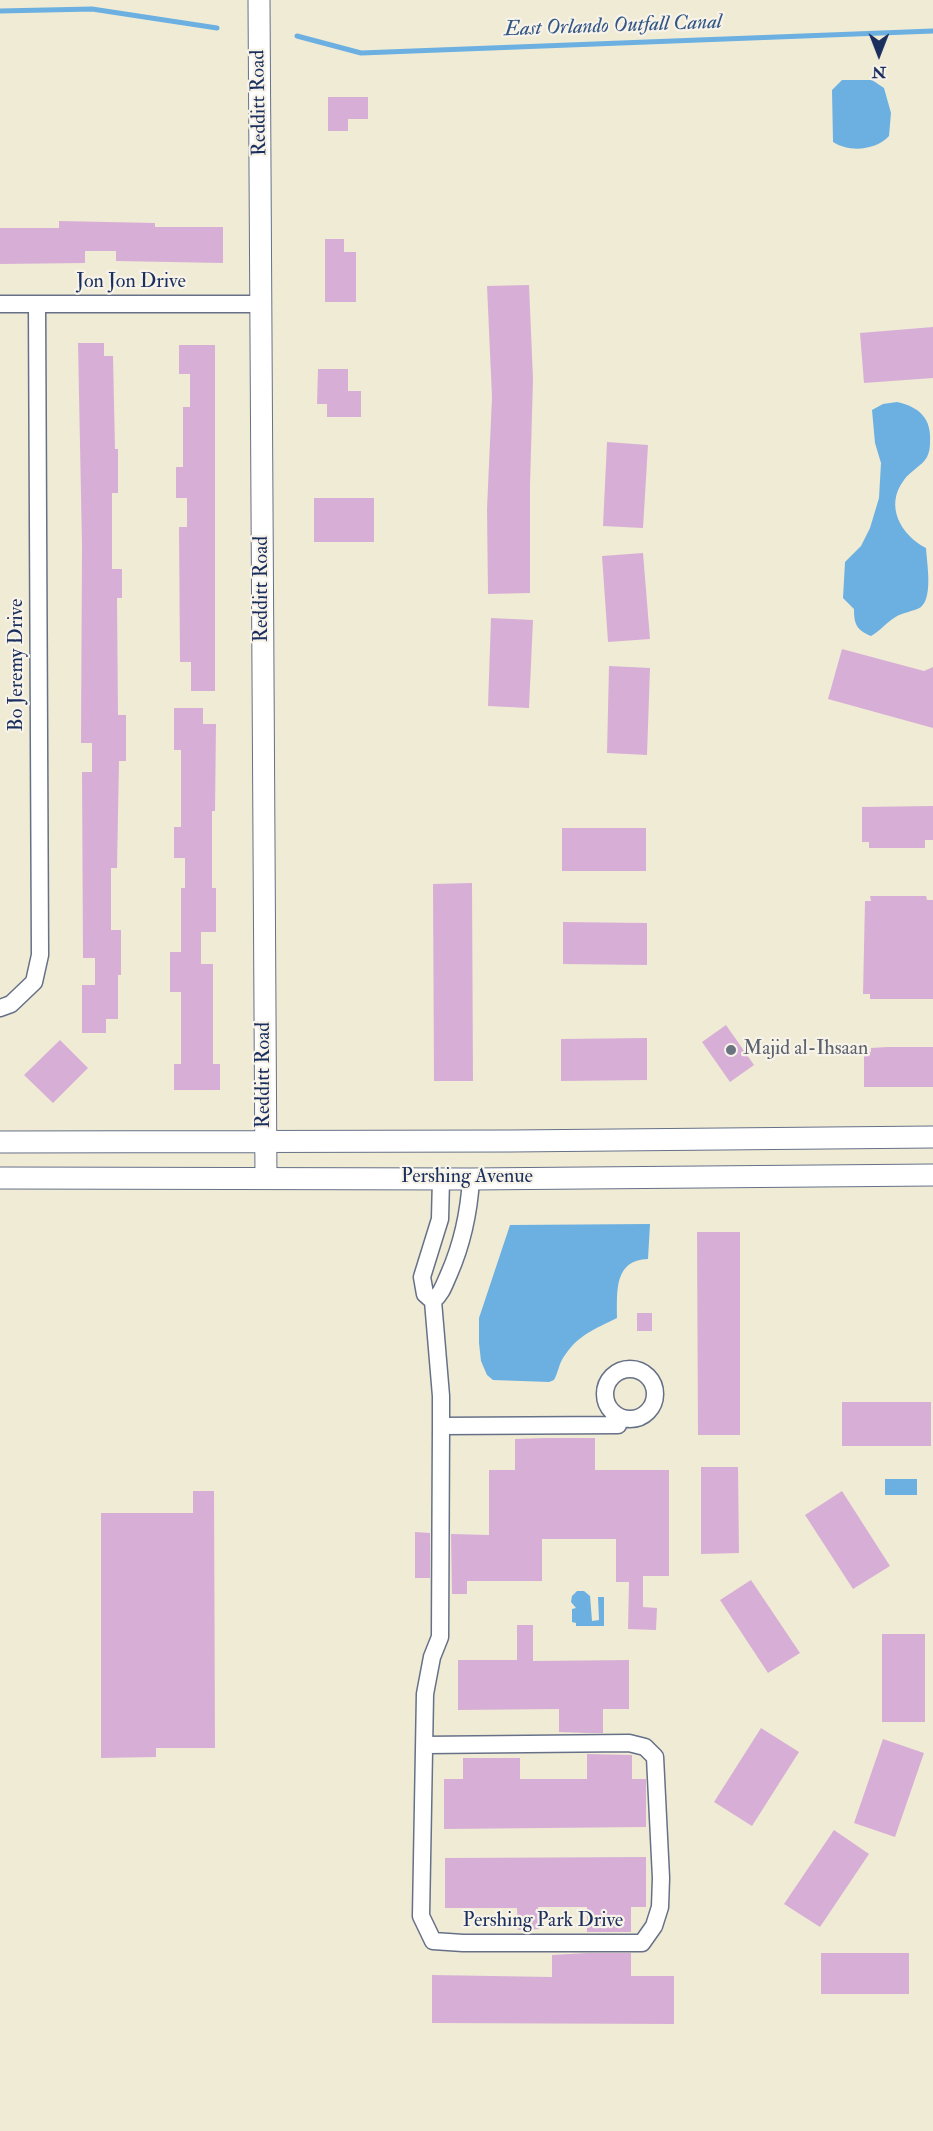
<!DOCTYPE html>
<html>
<head>
<meta charset="utf-8">
<style>
	body { margin:0 }
	#map { position:relative; width:933px; height:2131px; overflow:hidden; background:#f0ebd5; font-family:"IM FELL Double Pica",serif }
	canvas { display:block }
	.north { position:absolute; left:849px; top:24px; width:60px; height:60px; -webkit-text-stroke:4px #f7f3e8; paint-order:stroke; rotate:180deg; font-size:16px; font-weight:700; line-height:24px; text-align:center; color:#1b2f5e }
	.north::after { content:''; display:block; margin:auto; width:21px; height:27px; background:#1b2f5e; clip-path:polygon(50% 0,100% 100%,50% 72%,0 100%) }
</style>
</head>
<body>
<div id="map">
<canvas width="933" height="2131"></canvas>
<div class="north">N</div>
</div>
<script>
const c = document.querySelector('canvas').getContext('2d');
c.lineJoin = 'round';
function fillPath(path, color) { c.fillStyle = color; c.fill(path, 'evenodd'); }
function stroke(path, color, width, dash) { c.strokeStyle = color; c.lineWidth = width; c.lineCap = dash ? 'butt' : 'round'; c.setLineDash(dash || []); c.stroke(path); }
function write(font, color, halo, rows, align = 'center') {
  c.font = font + ' "IM FELL Double Pica",serif'; c.lineWidth = 4.5; c.setLineDash([]); c.textBaseline = 'middle'; c.strokeStyle = halo; c.fillStyle = color; for (const [text, x, y, turn = 0] of rows) {
    c.save(); c.translate(x, y); c.rotate((+turn || 0) * Math.PI / 180); c.textAlign = isNaN(turn) ? turn : align; if (halo) c.strokeText(text, 0, 0); c.fillText(text, 0, 0); c.restore();
  }
}
const water = new Path2D(`
	M842 80H872L884 88 891 113 889 136C876 150 850 153 833 142L832 90Z
	M897 402C920 407 932 419 930 443 930 448 929 453 927 457 922 466 910 471 904 480 884 506 901 535 926 548 927 564 933 597 921 607 913 612 902 612 894 618 886 623 880 631 871 636 857 630 854 625 854 609L843 598 845 562 861 546 870 528 879 498 881 463 875 443 872 410 883 404Z
	M650 1224 648 1259C614 1260 617 1291 617 1318 595 1329 577 1335 563 1358 559 1364 558 1373 554 1380L549 1382 493 1380 487 1375 481 1361 479 1343V1318L510 1225Z
	M885 1479H917V1495H885Z
	M577 1591H584L590 1596 592 1621 599 1620 598 1597H604V1626H576V1623L572 1622V1609L576 1608 571 1602 572 1596Z`);
const stream = new Path2D(`
	M0 11 92 9 217 28
	M297 36 361 53 933 31`);
const building = new Path2D(`
	M328 97H368V119H348V131H328Z
	M59 221 155 223V227H223V263L116 261V251H85V263L0 264V228H59Z
	M325 239H344V252H356V302H325Z
	M529 285 533 379 530 485V593L488 594 487 509 492 397 487 286Z
	M933 327V378L864 383 860 333Z
	M78 343H104V356H113L115 449H118V493H112V569H122V598H117L118 715H126V761H119L117 868H111V930H121V975H118V1019H106V1033H82V985H95V958H83L82 772H92V743H81L82 546Z
	M179 345H215V691H191V662H180L179 527H187V498H176V467H183V407H190V374H179Z
	M318 369H348V391H361V417H327V404H317Z
	M607 442 648 445 643 528 603 526Z
	M314 498H374V542H314Z
	M643 553 650 639 608 642 602 556Z
	M491 618 533 620 529 708 488 706Z
	M842 649 924 671 933 667V728L828 699Z
	M609 666 650 668 647 755 607 753Z
	M174 708H203V724H216L215 811H212V888H216V932H201V964H213V1064H220V1090H174V1064H181V992H170V952H181V888H185V858H174V827H181V750H174Z
	M933 806V840H925V848H869V842H862V807Z
	M562 828H646V871H562Z
	M472 883 473 1081H434L433 884Z
	M870 896H926L927 900H933V999H870V994H863L865 901H871Z
	M563 922 647 923V965L563 964Z
	M726 1025 754 1065 730 1082 702 1042Z
	M647 1038V1080L561 1081V1039Z
	M60 1040 88 1068 53 1103 24 1075Z
	M887 1047H933V1087H864V1052H871V1048Z
	M697 1232H740V1435H698Z
	M637 1313H652V1331H637Z
	M842 1402H931V1446H842Z
	M544 1438H595V1470H669V1576H643V1607L657 1608 656 1630 628 1629 629 1582H616V1539H542V1581H467V1594H452L451 1534 489 1535V1470H515V1439Z
	M701 1467H738L739 1553 701 1554Z
	M193 1491H214L215 1748H156V1757L101 1758V1513H193Z
	M842 1491 890 1566 853 1589 805 1515Z
	M415 1532 430 1533V1578H415Z
	M751 1580 800 1653 768 1673 720 1600Z
	M517 1625H533V1661L629 1660V1709H603V1733H587L559 1732V1709L458 1710V1660H517Z
	M882 1634H925V1722H882Z
	M761 1728 799 1752 752 1826 714 1802Z
	M883 1739 924 1753 895 1837 854 1823Z
	M587 1754 632 1755V1779H646V1827L444 1829V1779H463V1758H520V1779H587Z
	M834 1830 869 1854 820 1927 784 1904Z
	M646 1857V1907H631V1932H587V1907H538L539 1929 518 1930 517 1908H445V1858Z
	M587 1953H631V1976H674V2024L432 2023V1975L552 1977V1955Z
	M821 1953H909V1994H821Z`);
const minor = new Path2D(`
	M0 304H262
	M0 1008 11 1004 34 982 40 955 37 304
	M433 1301C442 1293 444 1285 449 1274 463 1242 469 1213 471 1179
	M605 1394a25 25 0 1 1 50 0a25 25 0 1 1-50 0Z
	M441 1426 618 1425V1416
	M425 1745 629 1743 645 1747 655 1757 661 1878 660 1907 654 1926 642 1943H463L433 1941 421 1916 425 1694 432 1657 440 1637 441 1426V1396L433 1301 425 1294 422 1277 440 1219 441 1179`);
const tertiary = new Path2D(`
	M259 0 266 1178
	M0 1142 511 1141 933 1137
	M0 1178 471 1179 933 1175`);
const markers = [
	[731,1050,6,"#6b7280"]
];
const streetNames = [
	["Redditt Road",260,103,-91],
	["Jon Jon Drive",131,283],
	["Redditt Road",263,589,-90],
	["Bo Jeremy Drive",18,665,-90],
	["Redditt Road",265,1075,-90],
	["Pershing Avenue",467,1178],
	["Pershing Park Drive",543,1922]
];
const worshipNames = [
	["Majid al-Ihsaan",743,1050]
];
const waterNames = [
	["East Orlando Outfall Canal",613,27,-2]
];
fillPath(water, '#6bb0e1');
stroke(stream, '#6bb0e1', 5);
fillPath(building, '#d7afd6');
stroke(minor, '#667188', 19);
stroke(tertiary, '#667188', 23);
stroke(minor, '#fff', 16);
stroke(tertiary, '#fff', 21);
for (const [x, y, r, color] of markers) { const dot = new Path2D(); dot.arc(x, y, r, 0, 2 * Math.PI); c.fillStyle = color; c.fill(dot); stroke(dot, '#f7f3e8', 2); }
write('20px', '#1b2f5e', '#f7f3e8', streetNames);
write('20px', '#5b616d', '#f7f3e8', worshipNames, 'left');
write('italic 21px', '#335685', '#f7f3e8', waterNames);
</script>
</body>
</html>
